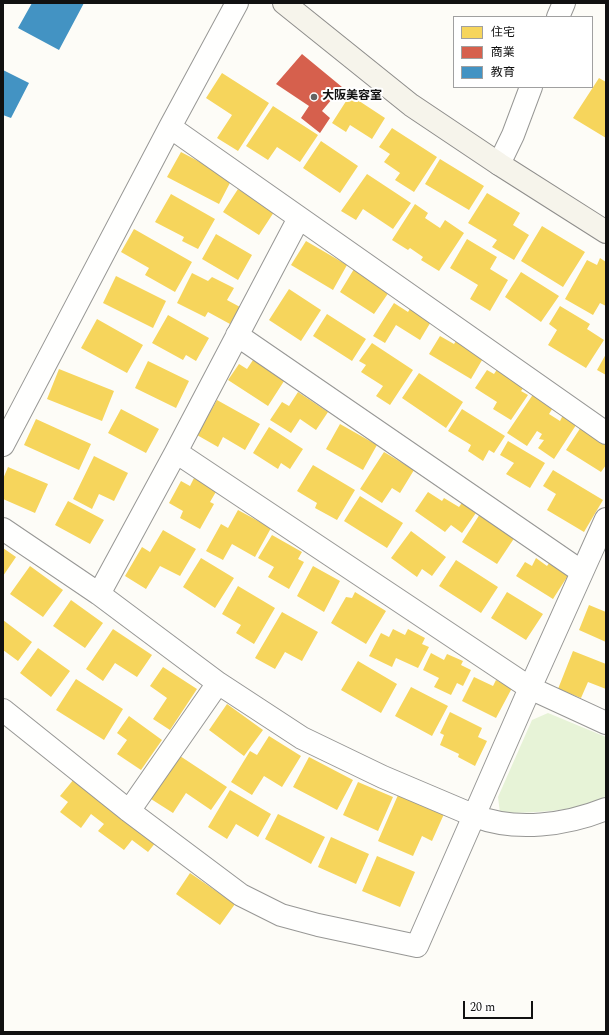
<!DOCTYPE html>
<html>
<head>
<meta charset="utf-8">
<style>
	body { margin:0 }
	#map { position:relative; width:609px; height:1035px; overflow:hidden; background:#fdfcf7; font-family:Spectral,"Noto Sans JP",serif }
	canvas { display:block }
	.frame { position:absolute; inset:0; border:4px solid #111; pointer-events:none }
	.legend { position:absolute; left:453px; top:16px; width:140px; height:72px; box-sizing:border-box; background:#fff; border:1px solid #a0a0a0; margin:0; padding:5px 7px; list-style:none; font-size:12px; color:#111 }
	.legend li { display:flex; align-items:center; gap:8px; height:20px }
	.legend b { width:20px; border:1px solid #a0a0a0 }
	.scale { position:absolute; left:463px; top:1001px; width:70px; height:18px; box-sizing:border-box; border:2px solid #111; border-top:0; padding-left:5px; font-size:12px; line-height:14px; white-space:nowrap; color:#111; -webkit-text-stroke:3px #fff; paint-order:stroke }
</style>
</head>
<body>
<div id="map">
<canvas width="609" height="1035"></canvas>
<div class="frame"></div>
<ul class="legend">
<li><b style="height:11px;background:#f6d55c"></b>住宅</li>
<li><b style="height:11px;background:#d6604d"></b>商業</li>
<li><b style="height:11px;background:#4393c3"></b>教育</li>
</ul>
<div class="scale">20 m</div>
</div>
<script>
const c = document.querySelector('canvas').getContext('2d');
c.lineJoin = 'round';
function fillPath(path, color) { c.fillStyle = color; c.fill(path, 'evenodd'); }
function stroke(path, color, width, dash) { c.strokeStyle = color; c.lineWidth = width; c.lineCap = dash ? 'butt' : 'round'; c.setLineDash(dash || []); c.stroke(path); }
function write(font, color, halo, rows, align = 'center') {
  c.font = font + ' Spectral,"Noto Sans JP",serif'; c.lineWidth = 4; c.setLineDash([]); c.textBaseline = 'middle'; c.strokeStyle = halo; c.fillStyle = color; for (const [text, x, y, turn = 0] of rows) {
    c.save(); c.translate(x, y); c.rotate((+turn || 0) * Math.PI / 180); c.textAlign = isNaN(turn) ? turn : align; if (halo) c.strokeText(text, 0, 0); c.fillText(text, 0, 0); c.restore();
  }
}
const green = new Path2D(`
	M548 713 606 737V796C581 812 529 813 500 813L498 797 532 720Z`);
const homes = new Path2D(`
	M222 73 269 103 238 151 217 138 232 115 206 98Z
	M599 78 606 82V138L573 118Z
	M350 95 385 118 372 139 350 125 346 132 332 123Z
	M273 106 318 135 300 162 277 147 268 160 246 146Z
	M392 128 437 157 414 192 395 180 400 173 384 162 390 154 379 147Z
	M321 141 358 166 340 193 303 168Z
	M181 152 232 179 219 204 167 177Z
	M440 159 484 186 469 210 425 184Z
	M367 174 411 203 393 229 363 209 356 220 341 211Z
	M238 189 274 212 259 235 223 212Z
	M487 193 520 213 513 225 529 235 514 260 492 247 497 240 468 223Z
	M171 194 215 219 198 249 182 241 184 237 155 222Z
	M415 204 428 213 425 218 440 228 445 220 464 233 439 271 421 260 423 257 410 248 408 250 392 240Z
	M542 226 585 252 563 287 521 261Z
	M134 229 192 262 175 292 145 275 149 268 121 252Z
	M216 234 252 255 238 280 202 259Z
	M467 239 497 257 490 269 508 280 490 311 470 299 478 285 450 268Z
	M306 241 347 265 333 290 291 265Z
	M600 258 606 262V306L600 303 593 315 565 299 587 260 597 265Z
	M354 269 389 292 374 314 340 292Z
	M521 272 559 296 541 322 505 297Z
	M192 273 208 281 212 277 234 288 227 300 240 307 230 324 208 312 205 317 177 303Z
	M116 276 166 301 153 328 103 303Z
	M289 289 321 310 301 341 269 320Z
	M394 303 408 312 411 307 432 320 420 340 396 325 385 343 373 336Z
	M560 306 590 324 587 329 604 340 586 368 548 345 557 330 549 324Z
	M327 314 366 339 352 361 313 336Z
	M168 315 209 338 196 361 186 355 183 360 152 343Z
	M97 319 143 345 127 373 81 348Z
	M440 336 454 344 458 338 485 355 471 379 429 354Z
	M372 343 413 370 390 405 376 396 383 386 361 372 366 365 359 361Z
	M606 354V375L597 370Z
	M255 357 286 378 268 406 228 380 239 364 247 369Z
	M148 361 189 381 176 408 135 388Z
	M498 368 525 386 521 391 528 395 511 420 493 409 497 402 475 388 487 370 494 374Z
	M59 369 114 391 102 421 47 399Z
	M419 373 463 402 446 428 402 398Z
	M298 392 328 412 316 430 300 419 291 433 270 420 282 402 289 406Z
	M534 393 554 406 549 414 560 421 564 413 578 422 554 459 538 448 544 440 539 439 542 434 537 431 527 446 507 433Z
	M217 400 260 424 245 450 223 437 218 447 197 435Z
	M121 409 159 429 146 453 108 433Z
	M462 409 505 436 494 453 489 450 483 461 468 451 471 445 448 431Z
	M36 419 91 444 79 470 24 445Z
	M340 424 377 445 363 470 326 449Z
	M269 427 303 449 290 469 281 463 278 469 253 453Z
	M581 427 606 443V465L601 472 566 450Z
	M508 441 545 463 530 488 506 474 514 463 500 455Z
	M384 452 414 470 400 493 392 488 382 503 360 489Z
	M94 456 128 473 114 501 99 494 92 509 73 499Z
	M313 465 355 490 337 520 315 508 317 503 297 491Z
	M8 467 48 484 35 513 3 499V479Z
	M553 470 603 500 584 532 547 510 556 494 543 486Z
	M194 478 217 490 210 502 214 504 200 529 180 518 183 511 169 503 181 481 190 486Z
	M428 492 442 501 444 498 459 507 464 500 478 510 462 533 451 525 445 532 415 511Z
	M360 496 403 523 387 548 344 521Z
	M68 501 104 520 90 544 55 525Z
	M238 510 271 528 255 557 232 544 223 560 206 551 221 524 228 528Z
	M480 514 515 537 497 564 462 542Z
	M163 530 196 549 180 576 160 566 146 589 125 576 142 547 150 552Z
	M411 531 446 557 432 576 422 569 417 577 391 558Z
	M272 535 302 552 298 559 304 562 289 589 268 577 274 567 258 558Z
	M3 548 16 557 3 576Z
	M201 558 234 578 215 608 183 587Z
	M536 558 547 566 550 562 569 574 553 599 516 576 525 562 532 566Z
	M456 560 498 587 481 613 439 586Z
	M30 566 63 590 43 617 10 594Z
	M313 566 340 581 324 612 297 596Z
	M238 586 275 608 254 644 236 633 241 625 222 614Z
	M355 592 386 611 366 644 331 623 346 597 352 598Z
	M507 592 543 614 526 640 491 618Z
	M71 600 103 623 85 648 53 626Z
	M589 605 606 612V642L579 630Z
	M282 612 318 632 302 661 285 652 275 669 255 658Z
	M3 620 32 642 18 661 3 650Z
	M113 629 152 655 137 677 115 663 103 681 86 669Z
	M393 629 405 635 408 629 425 638 422 644 429 647 418 668 396 658 392 667 369 656 381 633 389 637Z
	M38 648 70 671 51 697 20 673Z
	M573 651 606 664V689L588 682 581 698 558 689Z
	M431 653 444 660 447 654 463 661 461 665 471 670 463 686 457 683 451 695 434 687 439 678 423 670Z
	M358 661 397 684 381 713 341 690Z
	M163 667 197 689 170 730 153 719 167 698 150 686Z
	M474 677 493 686 496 680 512 688 496 718 462 701Z
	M76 679 123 709 104 740 56 710Z
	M411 687 448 706 432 736 395 716Z
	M227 704 263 730 244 756 209 730Z
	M450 712 482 728 478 737 487 741 475 766 458 757 459 754 440 745 444 735 440 733Z
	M129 716 162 740 141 770 117 754 127 740 117 733Z
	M269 736 301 756 282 787 264 776 252 795 231 782 250 751 257 755Z
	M180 756 227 787 211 810 186 793 173 813 151 799Z
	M309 757 353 780 337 810 293 787Z
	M74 779 156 842 148 852 132 840 124 850 98 831 104 824 91 814 81 828 60 812 68 802 60 796Z
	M358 782 393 797 378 831 343 815Z
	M230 790 271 814 258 837 236 824 227 839 208 827Z
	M398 795 444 814 432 841 422 836 413 856 378 841Z
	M278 814 325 837 311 864 265 839Z
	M331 837 369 854 356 884 318 867Z
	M377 856 415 872 400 907 362 891Z
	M190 873 235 904 220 925 176 894Z`);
const shops = new Path2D(`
	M302 54 342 87 322 111 330 118 320 133 301 118 309 106 276 84Z`);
const schools = new Path2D(`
	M32 3H84L59 50 18 28Z
	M3 70 29 83 11 118 3 115Z`);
const street = new Path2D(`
	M558 17 564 3
	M170 127 606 433
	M499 164 513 135 531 87
	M237 335 582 572
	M3 445 170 127 237 3
	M176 452 530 688 606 723
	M3 529 99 594 218 683 302 738 383 777 475 816C516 832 566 825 606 809
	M99 594 176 452 299 218
	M3 710 129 811 241 895 281 915 318 925 417 946 530 688 606 519
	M129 811 218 683`);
const secondary = new Path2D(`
	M284 3 411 105 499 164 606 232`);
const markers = [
	[314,97,4,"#646362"]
];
const poiNames = [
	["大阪美容室",322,97]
];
fillPath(green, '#e7f3d7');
fillPath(homes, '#f6d55c');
fillPath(shops, '#d6604d');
fillPath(schools, '#4393c3');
stroke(street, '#979795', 24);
stroke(secondary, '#8e8d8b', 24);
stroke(street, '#fffffe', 22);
stroke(secondary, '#f6f4eb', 22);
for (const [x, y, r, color] of markers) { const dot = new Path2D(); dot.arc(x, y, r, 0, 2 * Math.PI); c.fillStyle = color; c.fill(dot); stroke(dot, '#fff', 1.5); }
write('bold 12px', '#111', '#fff', poiNames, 'left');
</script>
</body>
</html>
